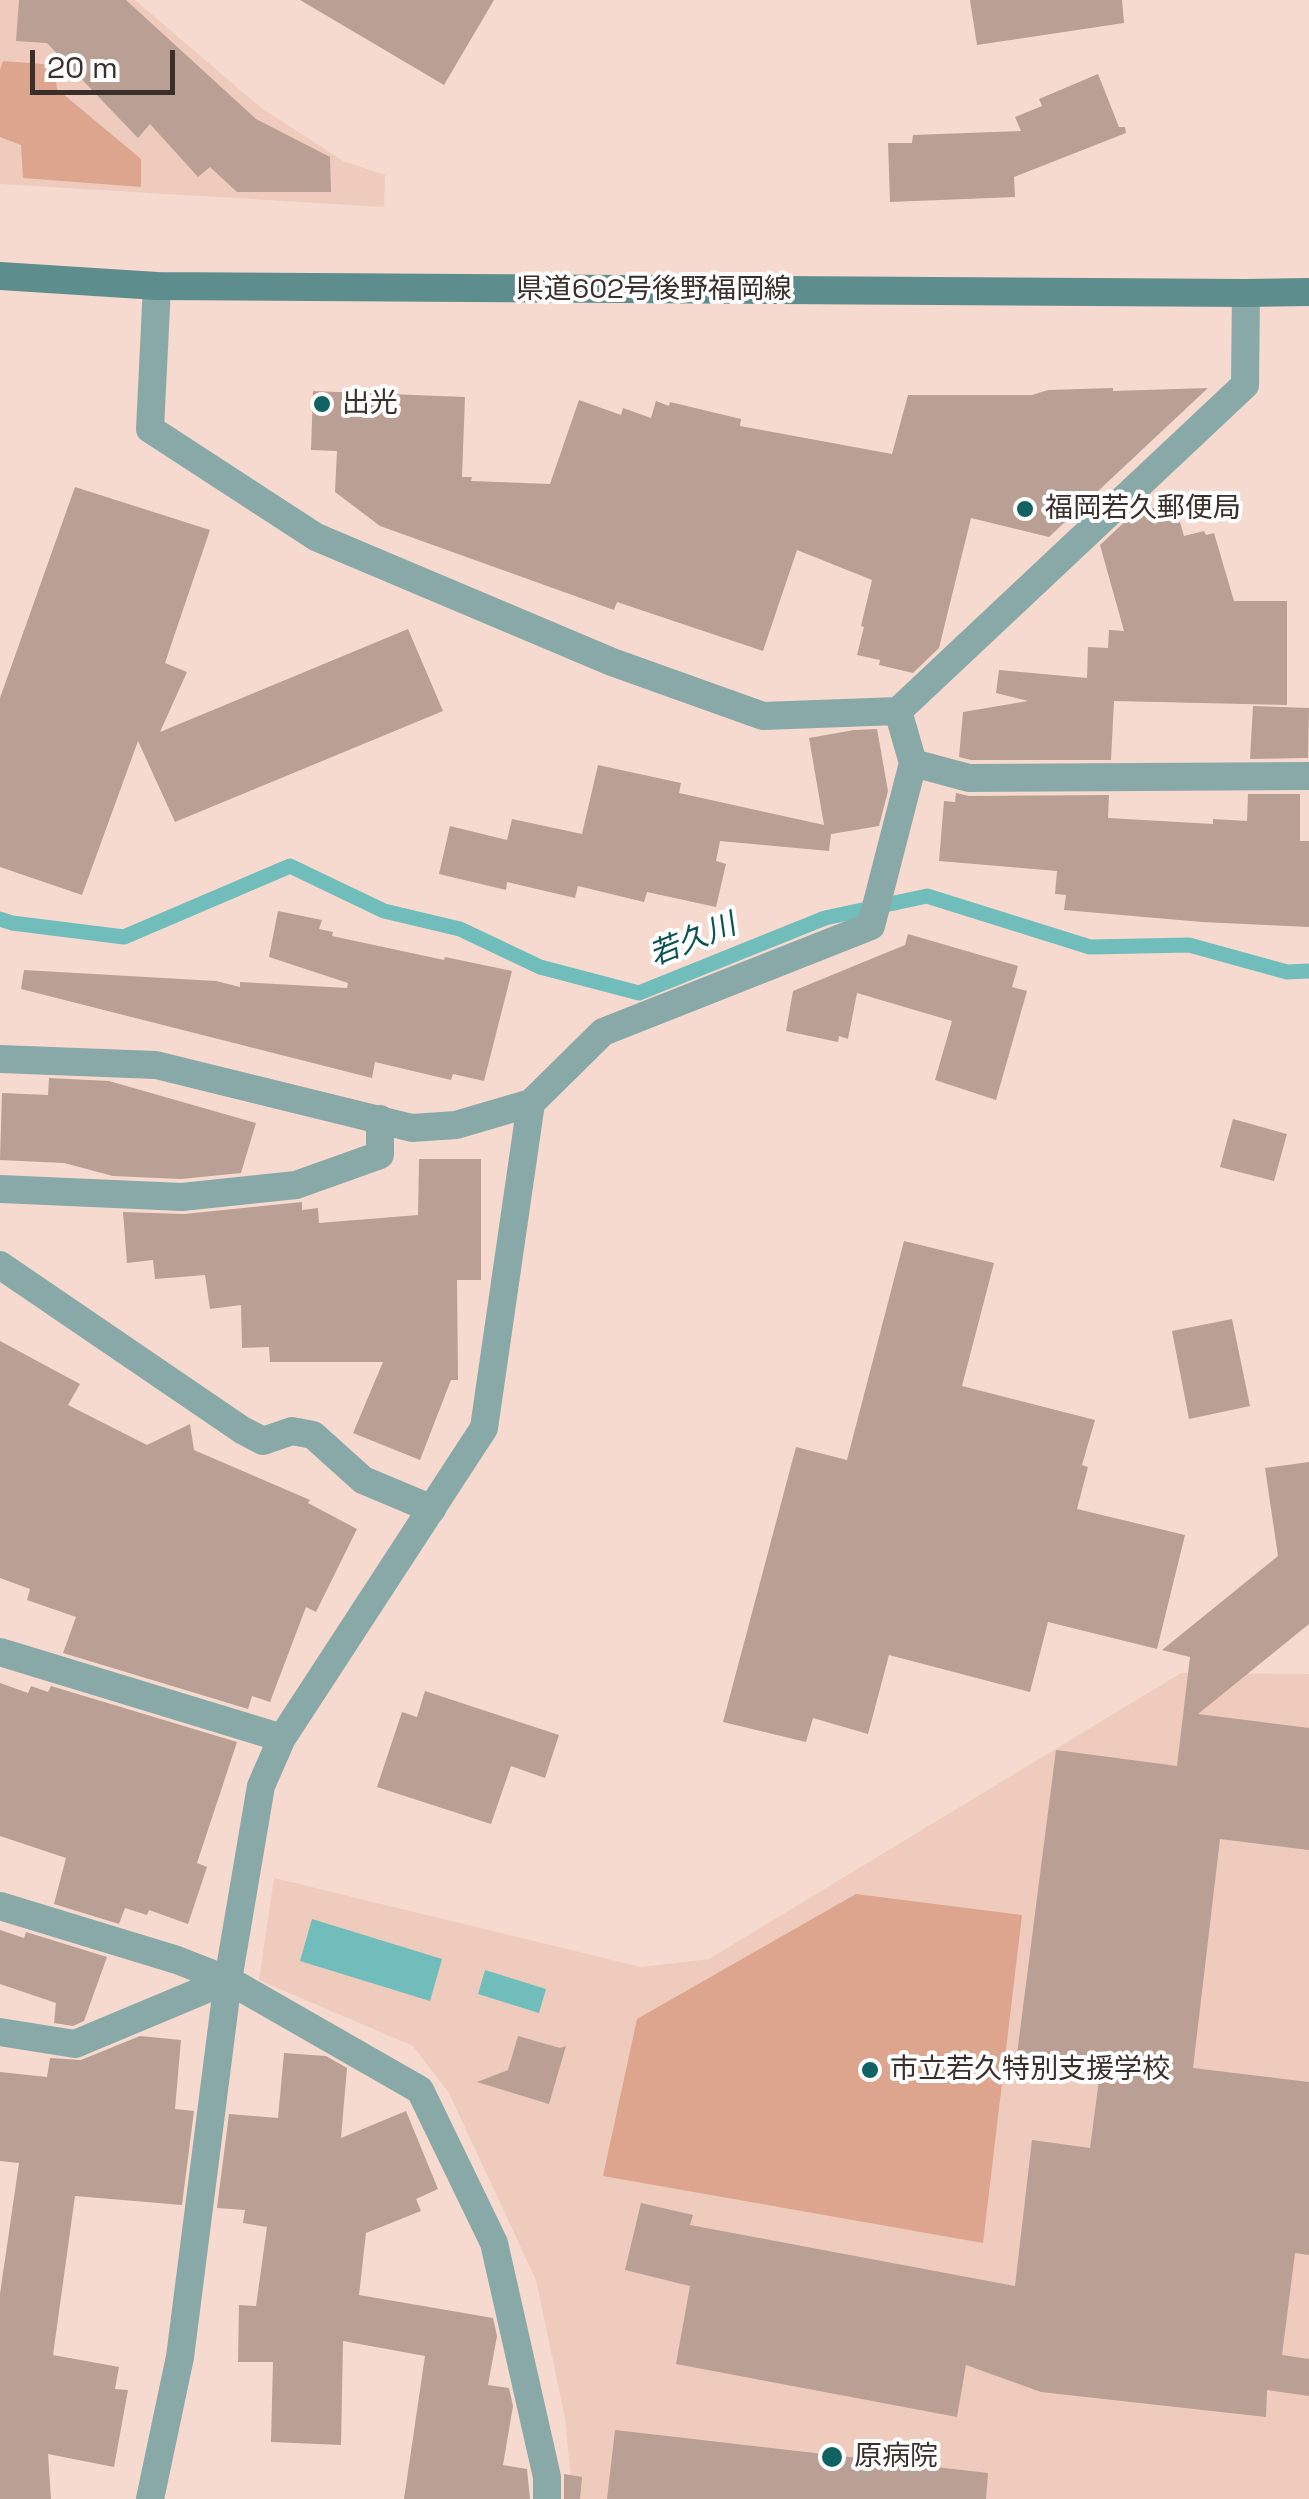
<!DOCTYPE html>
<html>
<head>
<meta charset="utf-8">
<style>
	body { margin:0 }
	#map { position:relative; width:1309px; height:2499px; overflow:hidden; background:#f6dacf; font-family:"Space Grotesk",sans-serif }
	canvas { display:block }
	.scale { position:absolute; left:30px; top:50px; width:145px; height:45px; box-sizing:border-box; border:5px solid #3a2f2b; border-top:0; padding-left:12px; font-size:30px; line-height:35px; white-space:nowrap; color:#3a2f2b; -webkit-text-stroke:8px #fff; paint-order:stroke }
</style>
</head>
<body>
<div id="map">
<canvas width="1309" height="2499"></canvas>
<div class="scale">20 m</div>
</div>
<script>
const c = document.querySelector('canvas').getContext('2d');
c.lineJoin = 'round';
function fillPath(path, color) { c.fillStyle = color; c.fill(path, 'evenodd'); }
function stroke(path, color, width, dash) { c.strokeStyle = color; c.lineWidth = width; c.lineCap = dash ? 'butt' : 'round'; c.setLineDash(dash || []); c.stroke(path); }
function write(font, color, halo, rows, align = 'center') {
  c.font = font + ' "Space Grotesk","Noto Sans JP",sans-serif'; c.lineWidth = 8; c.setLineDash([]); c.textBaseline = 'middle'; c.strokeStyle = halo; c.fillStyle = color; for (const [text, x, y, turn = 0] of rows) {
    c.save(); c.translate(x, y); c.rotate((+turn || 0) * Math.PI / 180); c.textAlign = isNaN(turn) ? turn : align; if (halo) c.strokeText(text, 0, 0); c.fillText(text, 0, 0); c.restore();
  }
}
const built = new Path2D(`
	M0 0H135L260 107 343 161 385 175 384 207 0 184Z
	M1181 1673 1309 1674V2499H573L565 2418 536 2280 449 2093 413 2046 259 1980 274 1878 641 1967 709 1959Z`);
const green = new Path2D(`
	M3 61 54 65 57 89 141 159V187L23 178 21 145 0 137V70Z
	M856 1894 1022 1915 983 2243 603 2176 637 2019Z`);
const water = new Path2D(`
	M312 1919 442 1959 430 2001 300 1961Z
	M485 1970 546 1989 539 2013 478 1994Z`);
const stream = new Path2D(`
	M0 919 12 923 124 937 290 866 384 911 460 929 540 967 639 993 825 918 927 896 1090 947 1189 945 1287 972 1309 971`);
const building = new Path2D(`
	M19 0H126L256 119 330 157 331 192H237L210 167 198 177 150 124 138 138 47 43 16 41Z
	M300 0H494L444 85Z
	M970 0H1122L1124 23 977 45Z
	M1098 74 1119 127H1125L1126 133 1014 177 1015 197 890 202 888 143H912L913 135 1021 131 1015 117 1042 106 1039 99Z
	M1113 388V391L1208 388 1049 537 971 518 939 648 913 673 879 665 880 660 857 655 864 627 861 626 872 580 797 550 763 651 617 602 614 610 380 526 335 492 337 451 311 450 313 391 465 397 462 477H472L471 481 550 484 579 400 621 415 623 408 651 418 656 401 669 406 670 402 741 419 740 426 892 454 908 395H1032L1048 390Z
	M75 487 210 530 165 663 187 672 160 732 408 629 443 711 175 822 138 741 82 895 0 867V698Z
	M1174 502 1184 536 1204 531 1206 535 1214 533 1234 601H1287V705L1114 701 1111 760H971L959 757 963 712 1028 701 996 693 999 670 1087 678 1088 647 1108 648 1109 630 1124 631 1100 545 1133 514Z
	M1253 706 1309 708 1308 758 1250 759Z
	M877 729 888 791 879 826 831 834 829 851 720 841 716 861 726 864 716 907 647 892 644 902 578 886 575 898 507 882 506 890 439 874 450 826 507 840 512 819 582 834 598 765 681 783 679 793 824 825 809 738 854 730Z
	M956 793 969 796 1109 795 1108 818 1213 824V819L1247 821 1248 794H1300V841H1309V927L1202 922 1064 910 1066 895 1055 894 1057 871 939 861 944 801 955 802Z
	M278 911 322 920 319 929 333 932 332 936 444 960 445 957 512 971 484 1081 453 1074 451 1080 375 1062 372 1078 21 989 24 970 216 981 240 987V982L347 988 348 983 269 957Z
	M908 934 1018 966 1012 987 1027 991 996 1100 935 1080 952 1021 857 993 848 1039 839 1036 838 1042 786 1031 793 991 905 945Z
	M49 1078 109 1081 256 1123 241 1173 181 1179 113 1176 64 1163 0 1160 2 1093 48 1095Z
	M1233 1119 1287 1134 1274 1181 1220 1167Z
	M419 1159H481V1280H457L458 1380H451L420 1460 353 1433 383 1362H270L269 1347 242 1348 241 1305 210 1309 205 1275 155 1279 153 1260 127 1263 123 1212 184 1214 302 1202V1210L318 1208 319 1223 418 1215Z
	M904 1241 994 1263 962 1386 1095 1420 1082 1465 1088 1467 1077 1509 1185 1535 1157 1649 1048 1622 1030 1692 889 1655 868 1734 813 1718 806 1742 723 1722 796 1447 847 1460Z
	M1232 1319 1250 1406 1189 1419 1172 1331Z
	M0 1341 80 1384 68 1405 147 1445 190 1424 194 1450 310 1500 308 1503 357 1529 316 1612 306 1607 270 1702 252 1696 248 1709 63 1653 76 1617 27 1600 30 1589 0 1578Z
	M1309 1462V1624L1198 1714 1309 1728V1850L1220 1839 1193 2068 1309 2082V2255L1295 2253 1282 2355 1309 2359V2396L1267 2390 1266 2417 1041 2392 966 2365 957 2417 676 2364 690 2286 625 2270 641 2203 693 2215 690 2225 1015 2286 1032 2140 1090 2148 1101 2065 1017 2054 1056 1750 1177 1766 1190 1657 1162 1650 1278 1556 1265 1468Z
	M0 1683 28 1693 31 1686 48 1692 51 1686 237 1742 197 1863 207 1867 188 1924 149 1910 147 1915 125 1908 119 1924 54 1904 66 1858 0 1836Z
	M425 1691 559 1735 545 1778 511 1766 491 1824 377 1787 402 1712 417 1717Z
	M0 1930 24 1938 26 1932 107 1957 84 2021 73 2026 54 2023 56 2003 0 1984Z
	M140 2036 181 2040 175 2109 194 2111 182 2205 75 2196 53 2355 119 2367 115 2389 128 2390 114 2467 48 2454 51 2499H0V2294L19 2163 0 2161V2072L47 2077 50 2058 81 2060Z
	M518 2036 560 2048 566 2046 549 2104 477 2082 508 2070Z
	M284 2053 326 2056 347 2068 341 2138 406 2111 438 2189 416 2199 421 2211 366 2233 359 2295 493 2318 497 2336 488 2385 509 2388 513 2406 503 2465 527 2469 530 2499H404L425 2356 343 2341 341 2445 271 2442 273 2362H238L239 2305 256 2306 267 2227 243 2223 245 2210 217 2208 229 2114 278 2118Z
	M615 2430 988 2473 986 2499H607Z
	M564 2474 582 2477 580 2499H564Z`);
const service = new Path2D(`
	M0 1189 182 1197 296 1185 380 1155V1119
	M0 1265 242 1430 263 1441 292 1431 313 1435 363 1480 432 1509`);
const minor = new Path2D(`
	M157 286 150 429 316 537 612 662 763 716 898 711
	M913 763 969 778 1309 776
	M0 1059 156 1065 412 1128 456 1125 531 1103
	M0 1652 282 1738
	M0 1906 177 1960 228 1980
	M0 2032 75 2044 228 1980 261 1786 282 1738 484 1428 531 1103 603 1032 871 926 913 763 898 711 1245 385 1246 293
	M150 2499 180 2357 228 1980 420 2090 494 2243 547 2477V2499`);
const secondary = new Path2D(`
	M0 276 157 286 1246 293 1309 292`);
const markers = [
	[322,404,10,"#116262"],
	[1025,509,10,"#116262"],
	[870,2070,10,"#116262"],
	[832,2457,12,"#116262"]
];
const streetNames = [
	["県道602号後野福岡線",654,290]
];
const poiNames = [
	["出光",342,404],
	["福岡若久郵便局",1045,509],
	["市立若久特別支援学校",890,2070],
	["原病院",854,2457]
];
const waterNames = [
	["若久川",693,941,-22]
];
fillPath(built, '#eecbbd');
fillPath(green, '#dda58d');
fillPath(water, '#70bdbc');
stroke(stream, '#70bdbc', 15);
fillPath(building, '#ba9f94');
stroke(service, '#89a9a8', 28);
stroke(minor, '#89a9a8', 28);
stroke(secondary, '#5d8d8c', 28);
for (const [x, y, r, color] of markers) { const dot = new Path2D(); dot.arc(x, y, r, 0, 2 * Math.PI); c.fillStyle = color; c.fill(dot); stroke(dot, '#fff', 4); }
write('28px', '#3a2f2b', '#fff', streetNames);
write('28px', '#3a2f2b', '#fff', poiNames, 'left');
write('italic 30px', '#0e5353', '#fff', waterNames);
</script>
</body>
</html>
